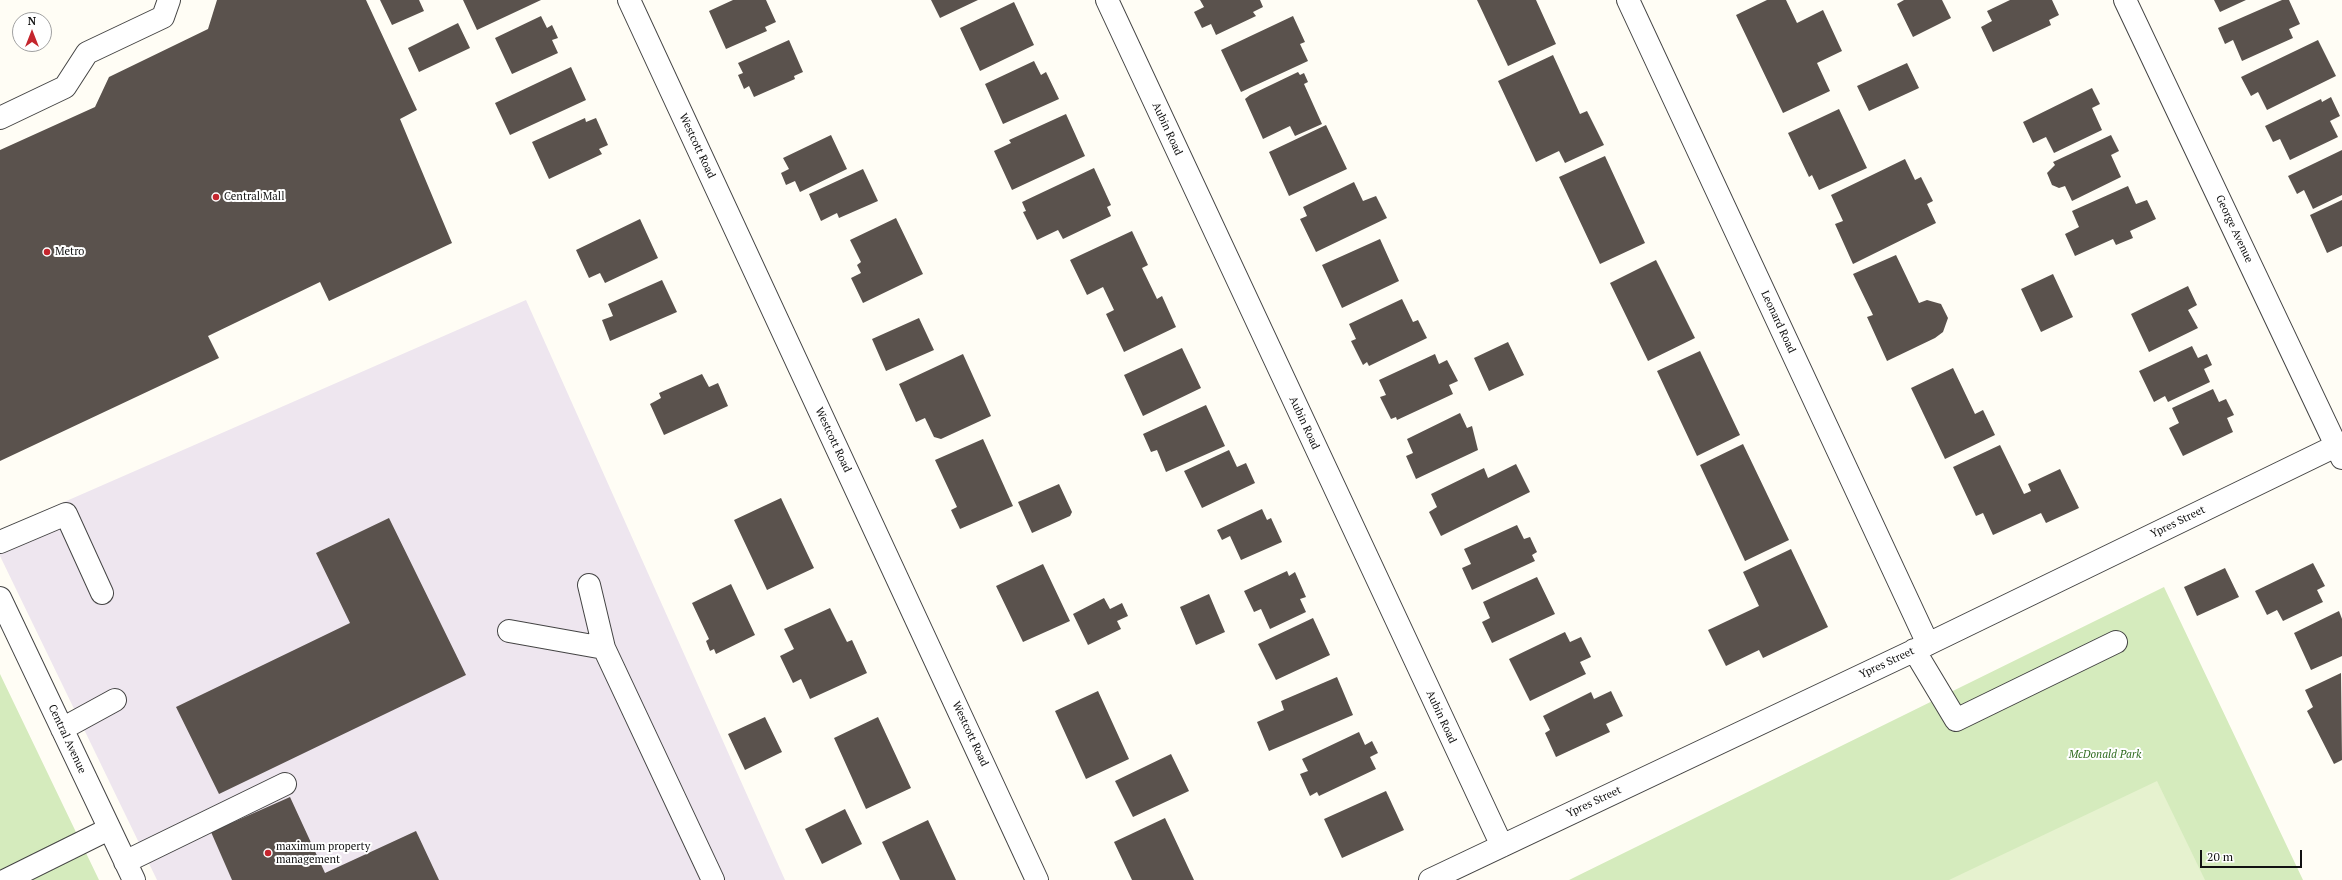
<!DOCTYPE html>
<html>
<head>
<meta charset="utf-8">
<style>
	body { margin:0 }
	#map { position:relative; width:2342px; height:880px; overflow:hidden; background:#fffdf5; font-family:"PT Serif",serif }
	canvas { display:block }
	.north { position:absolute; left:12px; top:12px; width:40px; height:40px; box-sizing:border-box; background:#fff; border:1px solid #a0a0a0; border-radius:50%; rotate:0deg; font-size:11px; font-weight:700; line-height:16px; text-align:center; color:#111 }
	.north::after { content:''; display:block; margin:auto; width:14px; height:18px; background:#c4262e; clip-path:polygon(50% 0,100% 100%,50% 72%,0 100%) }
	.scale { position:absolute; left:2200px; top:850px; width:102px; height:18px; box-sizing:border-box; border:2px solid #111; border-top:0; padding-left:5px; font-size:12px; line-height:14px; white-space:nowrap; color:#111; -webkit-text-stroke:3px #fff; paint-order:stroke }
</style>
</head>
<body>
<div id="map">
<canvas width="2342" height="880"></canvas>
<div class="north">N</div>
<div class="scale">20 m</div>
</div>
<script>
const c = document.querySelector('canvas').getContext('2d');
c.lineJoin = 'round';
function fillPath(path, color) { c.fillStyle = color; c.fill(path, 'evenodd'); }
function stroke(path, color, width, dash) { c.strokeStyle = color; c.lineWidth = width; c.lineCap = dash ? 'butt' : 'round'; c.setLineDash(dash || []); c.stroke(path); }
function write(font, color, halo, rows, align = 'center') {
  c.font = font + ' "PT Serif",serif'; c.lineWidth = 4; c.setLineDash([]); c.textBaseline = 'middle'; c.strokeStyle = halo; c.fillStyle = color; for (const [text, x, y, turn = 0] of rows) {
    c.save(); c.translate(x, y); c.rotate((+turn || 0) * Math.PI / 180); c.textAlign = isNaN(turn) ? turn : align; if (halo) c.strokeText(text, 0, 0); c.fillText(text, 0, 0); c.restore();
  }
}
const industrial = new Path2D(`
	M526 300 785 880H157L0 556V530Z`);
const green = new Path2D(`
	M2164 587 2303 880H1569Z
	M0 674 99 880H0Z`);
const pitch = new Path2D(`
	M2157 781 2205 880H1949Z`);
const building = new Path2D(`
	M217 0H366L417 110 400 119 452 243 329 301 320 282 208 336 219 358 0 461V150L95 107 109 77 208 29Z
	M380 0H419L424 11 392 25Z
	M463 0H541L477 30Z
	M733 0H766L776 22 765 27 767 31 726 49 709 11Z
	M931 0H978L940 18Z
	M1200 0H1260L1263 7 1253 12 1256 16 1216 35 1211 24 1202 28 1194 12 1204 7Z
	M1477 0H1536L1556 44 1508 66Z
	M1767 0H1786L1797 23 1823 10 1842 51 1817 63 1830 91 1783 113 1736 15Z
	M1904 0H1942L1951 18 1913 37 1897 4Z
	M2010 0H2052L2059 15 2049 20 2051 25 1993 52 1981 27 1992 21 1987 11Z
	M2214 0H2246L2220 12Z
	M2282 0H2289L2300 24 2289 29 2293 38 2242 61 2233 40 2225 44 2218 28Z
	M1014 2 1034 45 980 71 960 28Z
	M541 16 547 28 552 25 558 38 552 40 558 53 512 74 495 38Z
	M1293 16 1305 42 1300 44 1308 61 1241 92 1221 50Z
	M458 23 470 48 419 72 408 48Z
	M789 40 803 72 794 76 795 79 754 97 749 86 744 89 738 75 743 73 738 63Z
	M2318 40 2336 76 2267 110 2258 92 2251 96 2241 77Z
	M1553 55 1580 114 1587 111 1604 145 1565 163 1559 151 1536 162 1498 81Z
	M1034 61 1041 75 1046 72 1059 99 1003 124 985 84Z
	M1907 63 1919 88 1869 111 1857 86Z
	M571 67 586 100 510 135 495 103Z
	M1298 72 1300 75 1304 73 1308 82 1304 84 1322 124 1295 136 1290 126 1263 139 1245 99 1250 95Z
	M2092 88 2100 104 2092 108 2102 130 2054 153 2046 137 2033 143 2023 122Z
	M2331 97 2340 116 2330 121 2338 137 2290 160 2280 139 2273 142 2265 126 2321 99 2322 102Z
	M1839 109 1867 168 1819 190 1812 175 1809 177 1788 133Z
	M1066 114 1085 156 1012 190 994 151 1011 143 1009 140Z
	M585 118 586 122 596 118 608 145 599 149 602 154 549 179 532 142Z
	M1326 125 1347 169 1289 196 1269 152Z
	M831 135 847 169 800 192 795 181 786 185 781 173 789 169 783 158Z
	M2111 135 2119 151 2111 155 2121 177 2072 201 2065 186 2059 188 2052 185 2047 173 2055 165 2053 162Z
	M2342 150V195L2313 209 2304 190 2297 194 2288 176Z
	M1605 156 1645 243 1600 264 1559 177Z
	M1905 159 1915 180 1921 177 1933 201 1927 204 1936 223 1853 264 1835 224 1843 221 1831 195Z
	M1094 168 1111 205 1107 207 1111 216 1063 239 1058 230 1037 240 1023 212 1026 211 1022 202Z
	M863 169 878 201 839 218 837 213 821 221 809 194Z
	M1354 182 1363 201 1376 196 1387 218 1316 252 1300 219 1307 216 1303 207Z
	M2128 186 2136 204 2147 200 2156 219 2130 231 2133 238 2116 245 2113 239 2075 256 2065 234 2079 227 2072 211Z
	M2342 200V246L2327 253 2310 215Z
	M896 218 923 274 863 303 851 278 861 273 857 265 861 262 850 240Z
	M640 219 658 258 605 283 600 273 589 278 576 250Z
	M1132 231 1148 265 1142 268 1157 299 1162 296 1176 327 1124 352 1106 314 1114 310 1103 287 1087 295 1070 260Z
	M1380 239 1399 281 1342 308 1322 265Z
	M1896 255 1919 303 1927 300 1941 304 1948 318 1943 332 1935 338 1887 361 1867 317 1873 315 1853 274Z
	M1656 260 1695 338 1648 361 1610 283Z
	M2053 274 2073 317 2041 332 2021 289Z
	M662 280 677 312 610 341 602 320 613 316 608 304Z
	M2188 286 2197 305 2188 310 2198 328 2149 352 2131 314Z
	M1402 299 1413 322 1418 320 1427 338 1369 366 1367 362 1363 365 1351 341 1356 339 1349 324Z
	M919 318 934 350 886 371 872 339Z
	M1508 342 1524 375 1489 391 1474 358Z
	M2192 346 2198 358 2207 354 2212 365 2204 369 2210 382 2168 402 2165 396 2154 402 2139 371Z
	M1182 348 1201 388 1143 416 1124 375Z
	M1700 351 1740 435 1697 456 1657 371Z
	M963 354 991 416 941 439 934 437 925 418 916 422 899 384Z
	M1435 354 1439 364 1447 360 1458 381 1449 385 1453 394 1397 420 1396 417 1391 419 1380 397 1386 395 1379 380Z
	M1953 368 1975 414 1983 410 1995 435 1945 459 1911 388Z
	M702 374 709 387 718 383 728 406 664 435 650 404 661 398 659 393Z
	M2213 389 2219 402 2226 399 2234 415 2227 418 2233 432 2183 456 2169 428 2179 423 2172 408Z
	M1206 405 1225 446 1166 472 1157 450 1151 452 1143 434Z
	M1460 413 1467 428 1472 426 1478 450 1416 479 1406 456 1413 453 1407 439Z
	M983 439 1013 506 960 529 951 510 957 507 935 460Z
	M1743 444 1789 540 1745 561 1700 465Z
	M2000 445 2024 494 2031 491 2028 484 2060 469 2079 508 2046 523 2041 513 1993 535 1983 513 1976 516 1953 467Z
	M1229 450 1237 467 1246 463 1255 483 1202 508 1184 471Z
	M1516 464 1530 492 1441 536 1429 512 1437 507 1431 494 1484 468 1488 478Z
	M1059 484 1072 512 1070 516 1032 533 1018 502Z
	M781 498 814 568 767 590 734 520Z
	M1262 509 1267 520 1271 518 1282 542 1241 560 1230 536 1222 540 1217 530Z
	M389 518 466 675 219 794 176 707 350 623 316 553Z
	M1517 525 1524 539 1530 537 1537 552 1532 555 1535 561 1472 590 1462 568 1471 564 1464 549Z
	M1791 549 1828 627 1763 658 1759 650 1726 666 1708 630 1759 606 1743 572Z
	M2313 563 2325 586 2317 590 2323 602 2283 621 2277 610 2267 615 2255 591Z
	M1043 564 1070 621 1023 642 996 586Z
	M2225 568 2239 597 2197 616 2184 587Z
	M1287 571 1289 576 1295 572 1306 597 1300 599 1306 612 1270 629 1261 609 1254 612 1244 591Z
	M1537 577 1555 614 1492 643 1482 622 1490 618 1483 602Z
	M731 584 755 635 716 654 714 649 710 651 706 641 709 639 692 603Z
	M1209 594 1225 632 1196 645 1180 607Z
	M1104 598 1110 609 1122 603 1128 616 1117 621 1121 629 1088 645 1073 614Z
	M830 608 847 642 852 640 867 673 810 699 801 679 793 683 780 656 794 649 784 629Z
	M2339 611 2342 619V656L2311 670 2294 633Z
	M1313 618 1330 655 1276 680 1258 644Z
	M1565 632 1570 642 1581 637 1591 657 1580 662 1586 674 1530 701 1509 659Z
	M2341 673 2342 760 2334 764 2307 711 2313 707 2305 690Z
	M1337 677 1353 715 1269 751 1257 722 1284 710 1281 701Z
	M1098 691 1129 759 1086 779 1055 711Z
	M1611 691 1623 716 1606 724 1610 732 1556 757 1545 733 1550 730 1543 716 1591 692 1594 699Z
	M765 717 782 752 745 770 728 734Z
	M878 717 911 788 866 809 834 738Z
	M1359 732 1365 745 1372 741 1378 753 1370 757 1376 769 1319 796 1317 792 1310 796 1300 774 1308 771 1302 759Z
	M1171 754 1189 791 1133 817 1115 781Z
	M1386 791 1404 830 1342 858 1324 819Z
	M290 797 325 873 416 831 439 880H232L211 832Z
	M845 809 862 844 822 864 805 829Z
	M1165 818 1194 880H1132L1114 842Z
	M928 820 956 880H900L882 842Z`);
const minor = new Path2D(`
	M629 0 1037 880
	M1107 0 1502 846
	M1628 0 1928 644
	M2125 0 2342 458
	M0 118 65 87 87 53 163 17 169 0
	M0 542 66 514 102 593
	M589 585 604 648
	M0 598 134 880
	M509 631 604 648 713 880
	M1914 650 1956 720 2116 642
	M62 729 115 700
	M125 862 285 784
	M6 880 109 829
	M1430 880 1928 644 2342 443`);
const markers = [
	[216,197,4,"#c4262e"],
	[47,252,4,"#c4262e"],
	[268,853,4,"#c4262e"]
];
const streetNames = [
	["Aubin Road",1167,129,65],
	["Westcott Road",697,146,65],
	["George Avenue",2234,229,65],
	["Leonard Road",1778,322,65],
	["Aubin Road",1304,423,65],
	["Westcott Road",833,440,65],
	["Ypres Street",2178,522,-26],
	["Ypres Street",1887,663,-25],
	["Aubin Road",1441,717,65],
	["Westcott Road",970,734,65],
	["Central Avenue",67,739,65],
	["Ypres Street",1594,802,-25]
];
const poiNames = [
	["Central Mall",224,197],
	["Metro",55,252],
	["maximum property",276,847],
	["management",276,860]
];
const parkNames = [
	["McDonald Park",2105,755]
];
fillPath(industrial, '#eee6ef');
fillPath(green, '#d5ebbd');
fillPath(pitch, '#e6f2cf');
fillPath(building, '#5a524d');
stroke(minor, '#444', 24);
stroke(minor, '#fff', 22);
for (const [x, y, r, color] of markers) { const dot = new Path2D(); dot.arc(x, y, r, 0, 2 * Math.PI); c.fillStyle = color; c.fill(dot); stroke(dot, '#fff', 1.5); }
write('11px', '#111', '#fff', streetNames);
write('11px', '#111', '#fff', poiNames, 'left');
write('italic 11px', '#2f6b1f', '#fff', parkNames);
</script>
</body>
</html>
